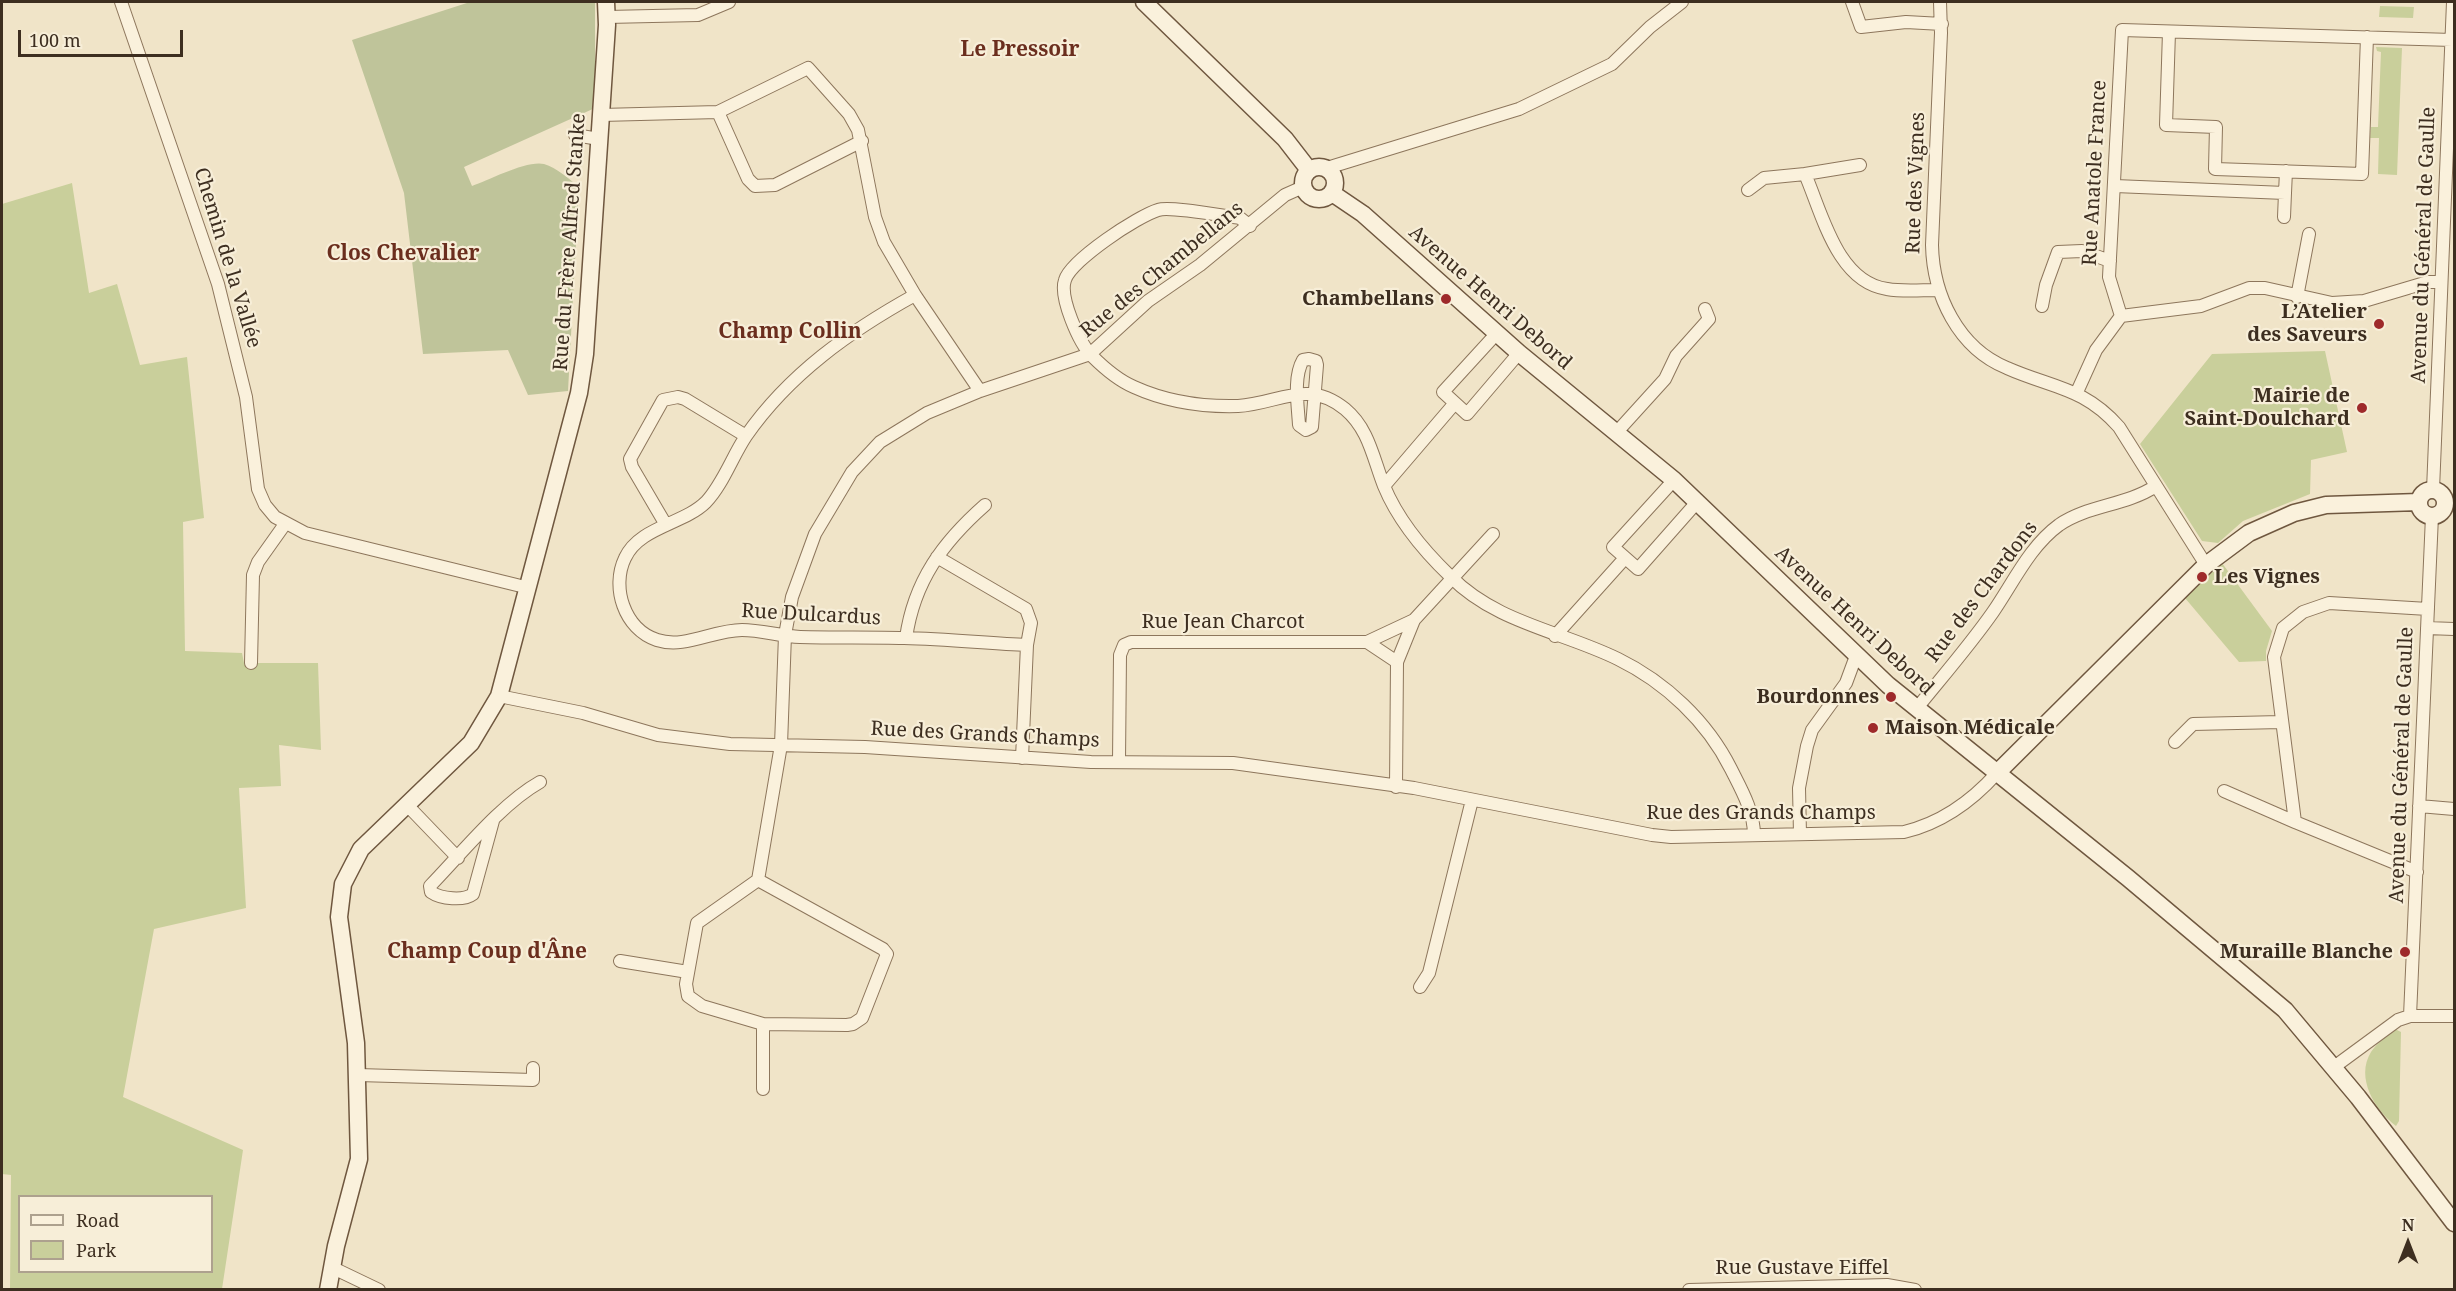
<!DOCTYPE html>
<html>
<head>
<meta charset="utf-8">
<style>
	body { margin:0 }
	#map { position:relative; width:2456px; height:1291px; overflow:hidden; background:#f0e4c8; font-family:"Noto Serif",serif }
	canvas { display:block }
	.frame { position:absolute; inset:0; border:3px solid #3d2e20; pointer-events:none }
	.legend { position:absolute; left:18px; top:1195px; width:195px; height:78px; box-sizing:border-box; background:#f7eed8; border:2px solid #ada18e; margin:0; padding:8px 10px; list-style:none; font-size:18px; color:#3d2e20 }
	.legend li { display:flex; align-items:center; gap:12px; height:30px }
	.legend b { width:30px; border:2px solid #ada18e }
	.north { position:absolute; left:2378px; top:1213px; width:60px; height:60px; -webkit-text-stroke:4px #f7eed8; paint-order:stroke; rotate:0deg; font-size:16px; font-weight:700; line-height:24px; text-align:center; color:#3d2e20 }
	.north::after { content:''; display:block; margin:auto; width:21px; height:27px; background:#3d2e20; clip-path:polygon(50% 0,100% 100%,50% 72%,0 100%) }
	.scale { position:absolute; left:18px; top:30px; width:165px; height:27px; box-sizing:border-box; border:3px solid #3d2e20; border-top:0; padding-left:8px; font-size:18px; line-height:21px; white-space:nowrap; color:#3d2e20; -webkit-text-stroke:4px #f7eed8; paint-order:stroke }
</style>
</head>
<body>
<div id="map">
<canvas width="2456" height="1291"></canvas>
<div class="frame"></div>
<ul class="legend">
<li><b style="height:8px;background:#faf1dc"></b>Road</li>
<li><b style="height:16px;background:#c9cf9b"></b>Park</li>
</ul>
<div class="north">N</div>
<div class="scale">100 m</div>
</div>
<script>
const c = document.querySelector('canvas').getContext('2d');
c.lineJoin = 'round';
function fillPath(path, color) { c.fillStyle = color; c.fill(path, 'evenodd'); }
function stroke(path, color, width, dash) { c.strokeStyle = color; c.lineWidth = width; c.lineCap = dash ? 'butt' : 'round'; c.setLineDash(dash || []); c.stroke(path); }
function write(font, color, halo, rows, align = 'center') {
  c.font = font + ' "Noto Serif",serif'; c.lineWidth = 4.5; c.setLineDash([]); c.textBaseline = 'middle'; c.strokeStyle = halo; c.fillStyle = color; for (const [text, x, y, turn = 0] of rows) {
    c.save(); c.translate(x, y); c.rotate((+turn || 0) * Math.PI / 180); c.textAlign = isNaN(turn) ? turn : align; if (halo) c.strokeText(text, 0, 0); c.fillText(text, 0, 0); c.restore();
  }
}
const green = new Path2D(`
	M2380 6 2414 7 2413 18 2379 17Z
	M2376 47 2402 48 2397 175 2378 174 2379 138H2370L2371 127H2378L2381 52 2377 51Z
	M72 183 89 293 117 284 140 365 187 357 204 518 183 522 185 651 242 653 244 663H318L321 750 279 745 281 786 239 788 246 908 154 929 123 1097 243 1150 222 1289H10L11 1175 2 1174V204ZM20 1196H212V1272H20Z
	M2325 351 2347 452 2311 460 2310 494 2243 521 2218 543 2202 541 2140 444 2212 354Z
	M2222 563 2272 631 2266 651V661L2239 662 2185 598Z
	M2395 1029 2401 1032 2399 1121 2396 1126C2375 1110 2355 1078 2371 1052 2377 1043 2387 1036 2395 1029Z`);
const cemetery = new Path2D(`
	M470 2H595V108L464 167 472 186C489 180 527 160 544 164 557 168 568 178 579 187L568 391 528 395 508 350 423 354 404 193 352 40Z`);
const street = new Path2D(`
	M121 2 218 284 246 397 258 489 265 505 275 517 305 533 529 588
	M1852 2 1861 27 1906 22 1942 24
	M1940 2 1941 33 1932 245C1933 295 1958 348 2007 368 2052 388 2084 387 2119 427L2206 565
	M607 17 698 15 729 2
	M2169 32 2166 125 2216 127 2215 169 2362 174 2367 37
	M718 112 748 179 755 186 775 185 862 141
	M601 115 718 112 808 68 849 114 858 130 875 217 884 242 915 295 980 391
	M575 135 599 139
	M1327 168 1519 109 1612 64 1650 27 1682 2
	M1805 174 1860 165
	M2115 186 2285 193 2286 171
	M1748 190 1764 178 1805 174C1822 213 1837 282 1887 289 1903 292 1921 290 1938 290
	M2284 217 2285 193
	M1250 226 1240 218C1223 216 1170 206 1158 210 1138 216 1071 260 1065 280 1059 297 1079 343 1092 356 1103 367 1120 381 1134 387 1167 402 1203 407 1238 406 1278 404 1307 378 1345 409 1369 429 1373 458 1384 486 1398 520 1424 551 1450 576 1496 623 1561 631 1618 659 1665 682 1707 721 1731 769 1741 789 1754 811 1754 835
	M915 295C850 331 789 374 746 436 732 457 723 484 706 502 684 524 639 527 625 558 611 587 624 629 657 640 685 649 713 630 742 630 761 630 780 636 800 637 835 638 870 637 904 638 945 639 986 643 1027 645L1022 758
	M2297 297 2309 234
	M2042 306 2046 285 2058 252 2082 251 2110 261
	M2121 316 2109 277 2122 30 2452 40
	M1497 333 1443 392 1467 414 1519 353
	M1309 359 1316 361 1317 365 1312 427 1306 430 1299 425C1298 406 1293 377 1303 360Z
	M2077 392 2096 350 2121 316 2201 306 2249 288H2265L2332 303 2364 301 2428 282H2441
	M1616 433 1665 379 1676 356 1709 319 1705 309
	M1674 480 1613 547 1638 569 1698 501
	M1384 486 1455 403
	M2433 490 2453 2
	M666 525 632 467 630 459 663 400 678 397 685 399 746 436
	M937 557 1026 609 1031 623 1027 645
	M2427 628 2454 629
	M1555 636 1625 558
	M906 638C914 581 943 542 985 505
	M1367 642 1414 620
	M1397 662 1414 620 1493 534
	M251 663 253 575 258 562 285 524
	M499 696 583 713 658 735 730 744 865 747 1091 762 1233 763 1414 788 1652 835 1671 837 1904 832C1942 823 1971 802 1997 773
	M1917 708C1942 677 1970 645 1993 612 2013 583 2030 546 2059 525 2088 505 2125 506 2156 486
	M2175 742 2193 724 2281 722
	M1119 761 1120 655 1124 645 1131 642H1367L1397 662 1396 787
	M2224 791 2295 822
	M407 805 458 858
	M2419 806 2454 809
	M493 821 473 894C464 901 441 899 431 892L430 886C462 853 501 804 540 782
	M1800 834 1799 788 1807 746 1812 730 1846 683 1856 656
	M2417 872 2295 822 2274 657 2283 628 2303 612 2329 603 2428 609
	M758 880 781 745 785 635 792 597 815 534 852 472 880 442 927 413 980 391 1090 354 1148 301 1200 265 1285 195 1303 187
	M758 880 883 949 887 954 862 1018 853 1024 847 1025 763 1024 702 1006 688 996 686 984 697 923Z
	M620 961 688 972
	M1420 987 1429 973 1472 800
	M2410 1016 2432 516
	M763 1024V1089
	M2334 1067 2398 1020 2410 1016H2454
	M358 1075 533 1080V1068
	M331 1267 379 1290
	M1689 1290 1887 1285 1915 1290`);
const secondary = new Path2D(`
	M1144 2 1285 139 1309 170
	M1303 183a16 16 0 1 1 32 0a16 16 0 1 1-32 0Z
	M1332 193 1363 214 1519 353 1674 480 1888 685 2128 878 2285 1010 2358 1097 2454 1223
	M2419 503a13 13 0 1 1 26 0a13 13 0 1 1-26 0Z
	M1997 773 2206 565 2249 533 2294 513 2326 505 2419 502
	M328 1290 336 1246 359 1159 356 1043 339 917 343 884 361 849 471 743 499 696 579 393 585 354 607 25 606 2`);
const markers = [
	[1446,299,6,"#9e2a2b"],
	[2379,324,6,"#9e2a2b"],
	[2362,408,6,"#9e2a2b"],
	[2202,577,6,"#9e2a2b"],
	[1891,697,6,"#9e2a2b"],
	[1873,728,6,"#9e2a2b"],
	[2405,952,6,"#9e2a2b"]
];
const streetNames = [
	["Rue Anatole France",2095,173,-87],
	["Rue des Vignes",1916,183,-88],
	["Rue du Frère Alfred Stanke",570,242,-86],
	["Avenue du Général de Gaulle",2424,245,-88],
	["Chemin de la Vallée",227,258,73],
	["Rue des Chambellans",1162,270,-39],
	["Avenue Henri Debord",1490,298,41],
	["Rue des Chardons",1982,592,-53],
	["Rue Dulcardus",811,615,3],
	["Avenue Henri Debord",1854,621,43],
	["Rue Jean Charcot",1223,622],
	["Rue des Grands Champs",985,735,3],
	["Avenue du Général de Gaulle",2402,765,-88],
	["Rue des Grands Champs",1761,813],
	["Rue Gustave Eiffel",1802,1268]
];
const poiNames = [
	["Chambellans",1434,299],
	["L’Atelier",2367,312],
	["des Saveurs",2367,335],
	["Mairie de",2350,396],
	["Saint-Doulchard",2350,419],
	["Les Vignes",2214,577,"left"],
	["Bourdonnes",1879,697],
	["Maison Médicale",1885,728,"left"],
	["Muraille Blanche",2393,952]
];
const neighbourhoodNames = [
	["Le Pressoir",1020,50],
	["Clos Chevalier",403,254],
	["Champ Collin",790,332],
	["Champ Coup d'Âne",487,952]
];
fillPath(green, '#c9cf9b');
fillPath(cemetery, '#bfc49a');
stroke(street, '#8d765c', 14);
stroke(secondary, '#6f573f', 19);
stroke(street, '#faf1dc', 12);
stroke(secondary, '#faf1dc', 16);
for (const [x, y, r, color] of markers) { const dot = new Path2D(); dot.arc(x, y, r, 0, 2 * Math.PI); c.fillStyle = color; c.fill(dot); stroke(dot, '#f7eed8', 2); }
write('20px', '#3d2e20', '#f7eed8', streetNames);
write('bold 20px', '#3d2e20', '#f7eed8', poiNames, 'right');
write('bold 21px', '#6b2e1e', '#f7eed8', neighbourhoodNames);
</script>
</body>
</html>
